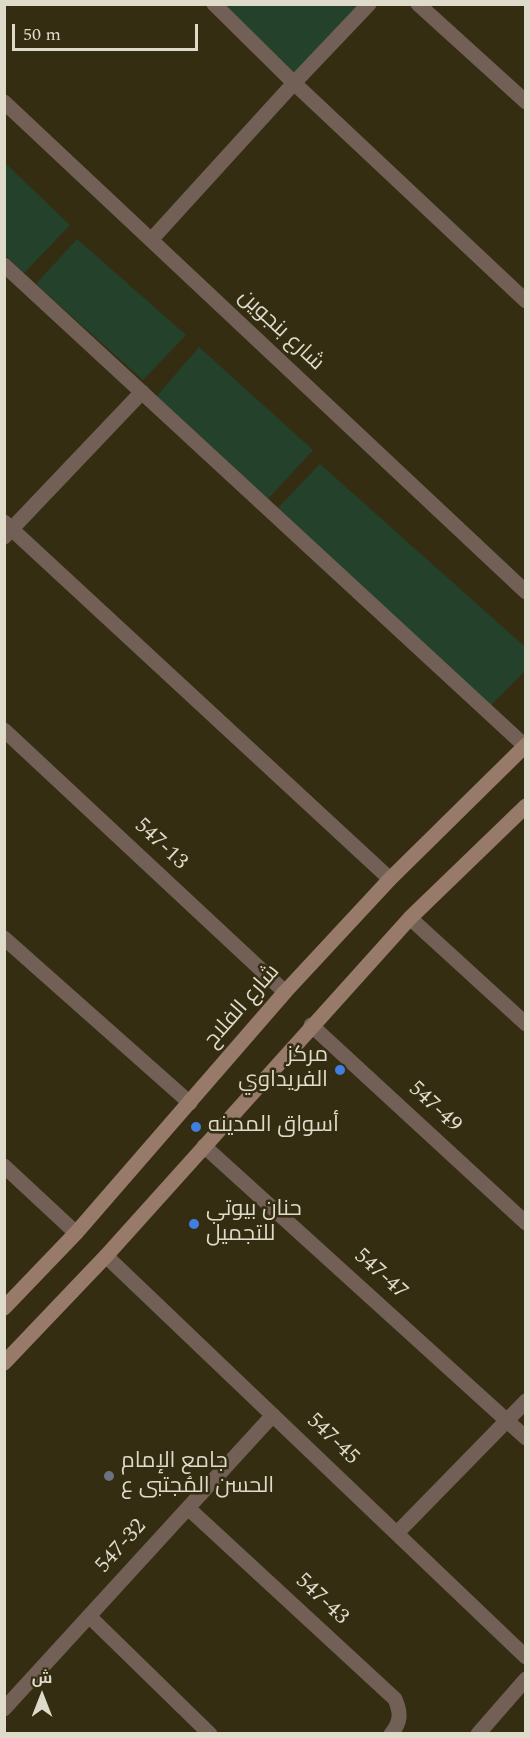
<!DOCTYPE html>
<html>
<head>
<meta charset="utf-8">
<style>
	body { margin:0 }
	#map { position:relative; width:530px; height:1738px; overflow:hidden; background:#342d12; font-family:Spectral,Cairo,serif }
	canvas { display:block }
	.frame { position:absolute; inset:0; border:6px solid #dfdbcb; pointer-events:none }
	.north { position:absolute; left:12px; top:1666px; width:60px; height:60px; -webkit-text-stroke:4px #342d12; paint-order:stroke; rotate:0deg; font-size:16px; font-weight:700; line-height:24px; text-align:center; color:#dfdbcb }
	.north::after { content:''; display:block; margin:auto; width:21px; height:27px; background:#dfdbcb; clip-path:polygon(50% 0,100% 100%,50% 72%,0 100%) }
	.scale { position:absolute; left:12px; top:24px; width:186px; height:27px; box-sizing:border-box; border:3px solid #dfdbcb; border-top:0; padding-left:8px; font-size:18px; line-height:21px; white-space:nowrap; color:#dfdbcb; -webkit-text-stroke:4px #342d12; paint-order:stroke }
</style>
</head>
<body>
<div id="map">
<canvas width="530" height="1738"></canvas>
<div class="frame"></div>
<div class="north">ش</div>
<div class="scale">50 m</div>
</div>
<script>
const c = document.querySelector('canvas').getContext('2d');
c.lineJoin = 'round';
function fillPath(path, color) { c.fillStyle = color; c.fill(path, 'evenodd'); }
function stroke(path, color, width, dash) { c.strokeStyle = color; c.lineWidth = width; c.lineCap = dash ? 'butt' : 'round'; c.setLineDash(dash || []); c.stroke(path); }
function write(font, color, halo, rows, align = 'center') {
  c.font = font + ' Spectral,Cairo,serif'; c.lineWidth = 5; c.setLineDash([]); c.textBaseline = 'middle'; c.strokeStyle = halo; c.fillStyle = color; for (const [text, x, y, turn = 0] of rows) {
    c.save(); c.translate(x, y); c.rotate((+turn || 0) * Math.PI / 180); c.textAlign = isNaN(turn) ? turn : align; if (halo) c.strokeText(text, 0, 0); c.fillText(text, 0, 0); c.restore();
  }
}
const green = new Path2D(`
	M214 5H368L294 83Z
	M4 162 70 225 24 273 5 255Z
	M77 239 186 335 143 380 36 284Z
	M199 347 313 450 268 499 157 396Z
	M320 464 525 647V671L488 708 278 508Z`);
const minor = new Path2D(`
	M214 4 294 83 526 301
	M418 4 526 102
	M151 240 294 83 369 4
	M4 522 390 879
	M4 537 142 392
	M4 730 285 992
	M410 918 526 1024
	M4 938 190 1103
	M311 1025 526 1223
	M204 1146 526 1438
	M4 1166 76 1233
	M106 1256 526 1657
	M188 1508 395 1699C401 1713 401 1722 391 1734
	M397 1533 526 1401
	M89 1616 210 1734
	M4 1709 273 1415
	M478 1734 526 1679`);
const tertiary = new Path2D(`
	M4 102 526 592
	M4 265 525 746`);
const secondary = new Path2D(`
	M4 1308 76 1233 285 992 390 879 526 745
	M4 1363 106 1256 410 918 526 806`);
const markers = [
	[340,1070,6,"#3f7fe0"],
	[196,1127,6,"#3f7fe0"],
	[194,1224,6,"#3f7fe0"],
	[109,1476,6,"#6b7280"]
];
const streetNames = [
	["شارع بنجوين",280,331,43],
	["547-13",160,845,43],
	["شارع الفلاح",243,1007,-49],
	["547-49",434,1108,43],
	["547-47",380,1275,42],
	["547-45",332,1440,44],
	["547-32",122,1547,-48],
	["547-43",321,1600,43]
];
const poiNames = [
	["مركز",328,1057,"right"],
	["الفريداوي",328,1082,"right"],
	["أسواق المدينه",208,1127],
	["حنان بيوتي",206,1211],
	["للتجميل",206,1236],
	["جامع الإمام",121,1463],
	["الحسن المُجتبى ع",121,1488]
];
fillPath(green, '#24422b');
stroke(minor, '#725f55', 15);
stroke(tertiary, '#725f55', 15);
stroke(secondary, '#987a6b', 15);
for (const [x, y, r, color] of markers) { const dot = new Path2D(); dot.arc(x, y, r, 0, 2 * Math.PI); c.fillStyle = color; c.fill(dot); stroke(dot, '#342d12', 2); }
write('22px', '#dfdbcb', '#342d12', streetNames);
write('22px', '#dfdbcb', '#342d12', poiNames, 'left');
</script>
</body>
</html>
